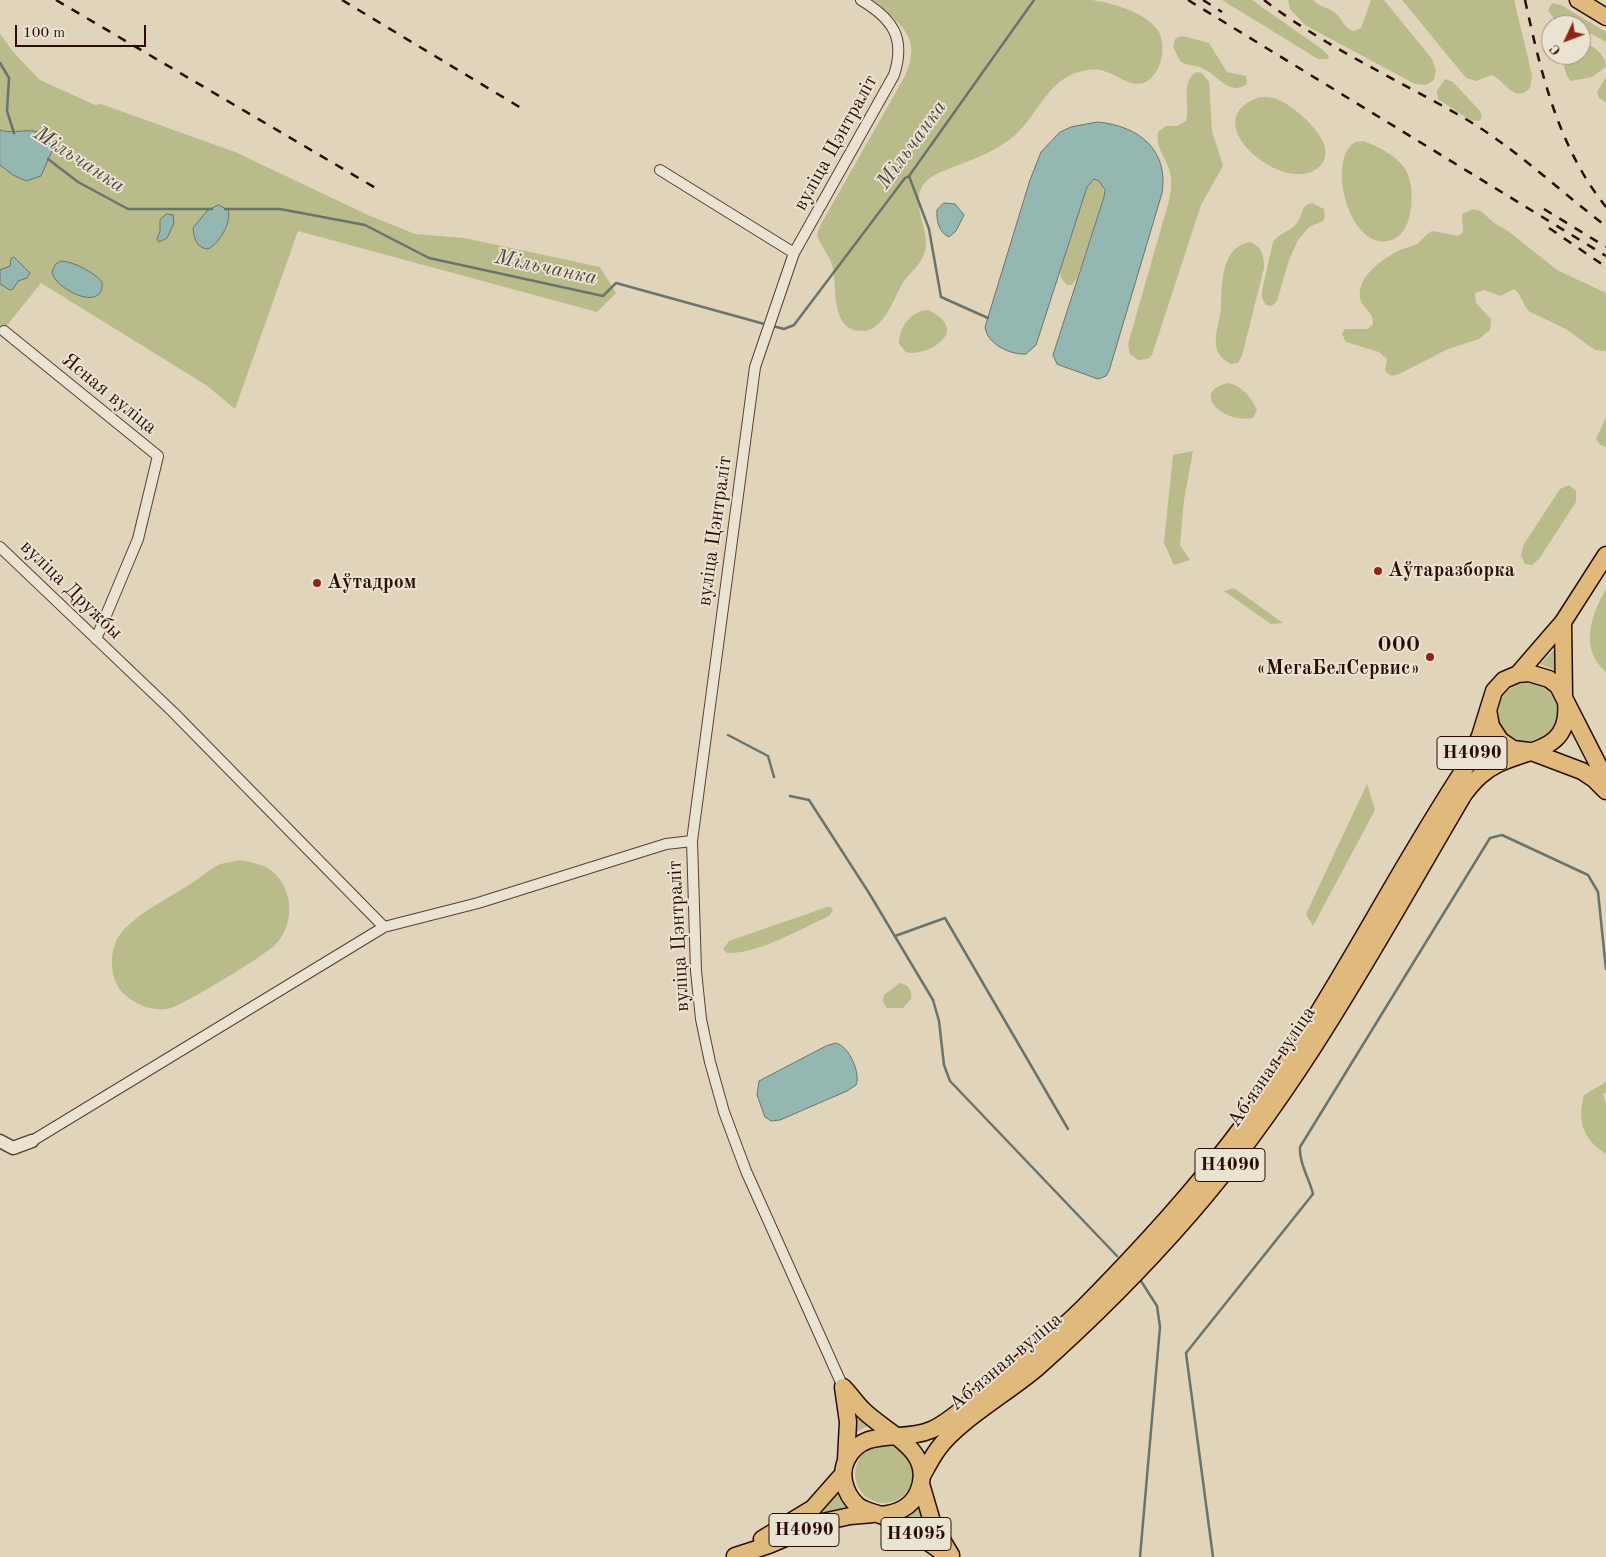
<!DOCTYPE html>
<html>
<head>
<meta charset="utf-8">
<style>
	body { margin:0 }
	#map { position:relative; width:1606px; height:1557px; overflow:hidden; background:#e0d4ba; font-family:"Old Standard TT",serif }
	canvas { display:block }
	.north { position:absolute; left:1541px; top:15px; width:50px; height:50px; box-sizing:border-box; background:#ebe3d2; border:1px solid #9e8d80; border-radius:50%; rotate:227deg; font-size:14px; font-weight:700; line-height:20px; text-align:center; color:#2a0d04 }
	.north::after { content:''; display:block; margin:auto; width:18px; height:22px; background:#8f2418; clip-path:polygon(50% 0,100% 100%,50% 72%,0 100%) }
	.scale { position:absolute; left:15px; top:25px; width:131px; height:22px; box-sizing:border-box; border:2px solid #2a0d04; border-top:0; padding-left:6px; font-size:15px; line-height:18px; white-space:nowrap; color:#2a0d04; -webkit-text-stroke:4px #ebe3d2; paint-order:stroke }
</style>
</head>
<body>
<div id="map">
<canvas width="1606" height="1557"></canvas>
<div class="north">С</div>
<div class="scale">100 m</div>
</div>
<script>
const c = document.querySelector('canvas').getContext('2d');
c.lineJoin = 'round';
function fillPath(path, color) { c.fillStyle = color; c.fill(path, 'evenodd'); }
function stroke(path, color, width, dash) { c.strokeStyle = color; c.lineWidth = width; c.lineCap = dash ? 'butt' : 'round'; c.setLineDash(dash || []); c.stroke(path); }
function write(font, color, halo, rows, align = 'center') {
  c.font = font + ' "Old Standard TT",serif'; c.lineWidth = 4; c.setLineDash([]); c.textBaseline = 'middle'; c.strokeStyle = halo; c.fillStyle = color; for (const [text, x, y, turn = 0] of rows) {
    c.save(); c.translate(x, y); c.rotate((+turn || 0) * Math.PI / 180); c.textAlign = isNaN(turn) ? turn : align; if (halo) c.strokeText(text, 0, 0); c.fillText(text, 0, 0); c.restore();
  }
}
const green = new Path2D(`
	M873 0C923 0 974 0 1024 0 1046 0 1070 0 1092 0 1112 3 1144 12 1157 29 1167 43 1163 68 1150 79 1135 92 1119 75 1104 71 1094 68 1083 70 1073 74 1045 86 1036 117 1014 136 993 154 967 161 941 172 897 190 933 228 925 251 922 263 911 272 904 281 894 296 885 331 862 331 830 331 837 287 833 268 830 256 821 247 817 235L820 226 905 76C923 36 900 25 873 0Z
	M1222 0H1252L1323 50 1329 56 1328 59H1318Z
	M1288 0H1313C1319 7 1327 7 1334 12 1342 17 1343 28 1354 31L1361 28 1371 0H1384L1432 59 1436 71 1434 80 1426 85 1415 84 1305 25 1290 9Z
	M1402 0H1514L1532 75 1530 88C1515 104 1505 81 1492 75L1476 81 1466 78Z
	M1552 3 1561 5 1606 32V42L1581 28V25L1554 19 1548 10Z
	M0 34 14 53 40 80 95 105 101 104 235 152 368 215 415 234 464 238 600 267 616 293 597 312 298 231 235 409 206 385 41 283 8 324 0 330Z
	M1182 36 1209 43 1227 72 1246 76 1247 84C1229 97 1217 74 1202 68 1194 65 1187 66 1180 61L1173 47 1175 39Z
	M1581 41C1592 45 1606 54 1606 67L1592 77 1571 81C1564 75 1565 63 1560 55H1581Z
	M1197 72 1202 73 1209 82 1212 131 1223 166 1201 205 1152 355 1148 359 1138 360 1130 354 1128 344 1168 204C1171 193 1173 181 1169 169 1165 156 1155 147 1158 132L1166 126H1177L1186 121C1191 105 1179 81 1197 72Z
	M1606 77V102L1599 98 1597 92Z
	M1445 79 1453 82 1480 111 1482 117 1479 121 1470 120 1438 99 1437 91Z
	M1260 97C1267 97 1273 97 1279 100 1299 109 1349 152 1313 171 1277 190 1194 119 1260 97Z
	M1363 141C1378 146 1399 157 1407 172 1415 189 1414 230 1394 239 1352 258 1324 162 1355 142Z
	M1094 179 1103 184 1104 197 1077 278 1072 285H1067L1061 278 1060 271 1087 187Z
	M1312 203 1324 209 1325 217 1323 221 1309 227 1298 240 1289 260 1277 301 1272 306 1266 305 1262 298V291L1273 242C1279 233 1289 232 1296 224 1304 216 1299 206 1312 203Z
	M1473 209 1481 211 1494 223 1508 231 1557 270 1606 293V351L1595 350 1566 329 1530 312C1522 305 1522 294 1514 289L1500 296 1484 290 1475 293 1476 303 1491 319 1490 330 1479 339 1448 349 1399 374 1392 376 1387 373 1385 369 1387 359 1379 352 1346 342 1342 334 1345 329H1368L1373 324C1374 311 1361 308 1360 297 1357 276 1383 259 1398 251 1404 248 1411 247 1417 244 1422 240 1426 234 1432 231L1458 236 1463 232 1462 214Z
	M1249 242C1262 246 1264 255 1264 268L1242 356 1238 363 1231 364C1206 352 1219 328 1221 308 1222 286 1220 248 1249 242Z
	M928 310C974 332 924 358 906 352L899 344C899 328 910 311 928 310Z
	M1229 383C1242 386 1251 397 1257 410L1253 418C1221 424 1190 390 1229 383Z
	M1606 417V447L1600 445 1596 439Z
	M1193 451 1184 500 1180 545 1190 560 1174 565 1164 543 1173 455Z
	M1569 485 1576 491V502L1539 559 1532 565 1525 564 1521 555 1524 544 1560 489Z
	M1234 588 1283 623 1271 624 1224 591Z
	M1606 589V672C1579 649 1591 615 1606 589Z
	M1559 645 1557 671 1540 664Z
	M1498 713a30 30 0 1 1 60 0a30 30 0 1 1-60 0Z
	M1482 745 1496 757 1478 770 1473 766Z
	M1367 784 1375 810 1313 926 1306 914Z
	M240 860C251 862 262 864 272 871 294 889 295 925 275 945 264 956 179 1008 167 1009 150 1011 136 1005 123 993 109 978 108 950 121 933 137 913 171 897 192 883 201 877 211 868 221 864 227 862 234 862 240 860Z
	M827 907H831L833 910 829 916C800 929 759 954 727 953L723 949 729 941Z
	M900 983C908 984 913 991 911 999L903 1008H887L883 1002 884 995Z
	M1606 1082V1093L1603 1094 1606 1104V1154C1583 1139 1577 1122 1584 1095Z
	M852 1401 869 1425 850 1436Z
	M855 1474a29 29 0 1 1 58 0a29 29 0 1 1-58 0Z
	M837 1485 854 1510 792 1525Z
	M922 1503 942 1544 901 1520Z`);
const water = new Path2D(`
	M1098 122C1139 126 1169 150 1162 193L1109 371 1106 376 1098 379 1062 366 1057 364 1053 355 1104 197 1105 190 1099 181 1094 179 1087 187 1036 345 1026 354C1010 355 987 344 985 327L1030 180 1041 152 1060 132 1071 127Z
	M0 130C21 137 43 118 52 151L41 176 26 181 13 175 0 165Z
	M944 203 955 204 964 215 956 231 949 237C939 233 936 220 937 210Z
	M219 205 228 210C232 222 219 244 208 249 196 248 194 238 193 228L207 211Z
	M167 214 173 215 174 223 167 238 159 242 157 239 160 231V220Z
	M14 257 30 273 27 278 18 281 13 289 10 290 0 284V270L10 266 11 259Z
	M61 261C73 261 95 273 102 282 105 314 54 289 52 272L55 265Z
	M836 1043C849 1046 861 1073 856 1085L847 1091 780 1120 771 1121 765 1117 757 1095 759 1081 826 1046Z`);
const stream = new Path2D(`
	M0 63 9 78 7 111 14 133
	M48 159 78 182 128 209H212
	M909 176 929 229 941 297 988 318
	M225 209H280L365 225 429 258 603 296 616 283 768 325
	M773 326 784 329 794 325 905 178 909 176 1034 0
	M728 735 768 756 774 777
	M790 796 809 800 869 893 933 1000 939 1021 944 1065 950 1081 1117 1256
	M895 936 945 918 1068 1129
	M1140 1557 1160 1327 1157 1306 1141 1281
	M1213 1557 1186 1353 1313 1194C1309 1178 1299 1163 1300 1147L1490 838 1502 835 1588 875 1598 892 1606 969`);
const minor = new Path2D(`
	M660 170 794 253
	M4 331 158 456 138 539 96 639
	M0 547 173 712 384 927
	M32 1141 384 927 478 903 666 844 692 841
	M843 1387 746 1171 724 1112 710 1062 701 1019 696 971 692 841 755 367 794 253 894 75C906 38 893 19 861 0`);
const tertiary = new Path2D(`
	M0 1141 13 1148 32 1141`);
const primary = new Path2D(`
	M1578 0 1606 17
	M1563 622 1564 696
	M1518 674 1563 622 1606 555
	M1488 710 1491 726 1500 740 1513 749 1529 751 1582 771 1594 779 1606 791
	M843 1387C850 1394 856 1403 863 1410 887 1434 936 1451 918 1492 911 1508 897 1513 881 1515
	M843 1387 848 1422 846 1460
	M922 1476C927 1467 932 1457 938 1449 958 1421 1009 1392 1037 1368 1091 1320 1142 1269 1189 1215 1300 1088 1379 938 1464 794 1474 781 1483 771 1498 764 1531 748 1571 751 1566 702
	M921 1484 933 1525 951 1555
	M762 1539 813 1508 843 1474
	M735 1556 769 1545 823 1522 850 1516 873 1514
	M949 1557C928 1542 906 1526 883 1516 874 1512 864 1511 857 1505 845 1494 839 1474 847 1459 864 1426 901 1443 931 1430 948 1423 963 1408 977 1397 1014 1369 1051 1340 1084 1307 1157 1233 1227 1155 1284 1067 1349 969 1402 863 1467 765L1480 736 1494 691 1504 680 1518 674 1529 673 1549 679 1558 686 1606 780`);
const rail = new Path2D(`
	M56 0 379 190
	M342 0 521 108
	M1188 0 1606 256
	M1203 0 1222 12
	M1264 0C1324 46 1392 77 1457 114 1511 144 1557 189 1606 226
	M1525 0C1541 73 1558 147 1606 207
	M1544 209 1606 247
	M1549 228 1606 267`);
const markers = [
	[1378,571,5,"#8f2418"],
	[317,583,5,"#8f2418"],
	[1430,657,5,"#8f2418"]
];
const shields = [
	[1472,753,70],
	[1230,1165,70],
	[804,1530,70],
	[916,1534,70]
];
const shieldNames = [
	["Н4090",1472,753],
	["Н4090",1230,1165],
	["Н4090",804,1530],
	["Н4095",916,1534]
];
const streetNames = [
	["вуліца Цэнтраліт",836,143,-61],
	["Ясная вуліца",109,394,39],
	["вуліца Цэнтраліт",715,531,-82],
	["вуліца Дружбы",71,590,44],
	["вуліца Цэнтраліт",679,936,-93],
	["Абʼязная вуліца",1272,1067,-56],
	["Абʼязная вуліца",1006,1362,-40]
];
const poiNames = [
	["Аўтаразборка",1388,571],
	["Аўтадром",327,583],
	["ООО",1420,646,"right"],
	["«МегаБелСервис»",1420,669,"right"]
];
const waterNames = [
	["Мільчанка",912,145,-54],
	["Мільчанка",79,160,33],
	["Мільчанка",546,268,12]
];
fillPath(green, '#b9bb8b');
fillPath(water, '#94b8b1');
stroke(water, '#6a746c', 1);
stroke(stream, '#6a746c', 2.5);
stroke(minor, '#583f32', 12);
stroke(tertiary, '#583f32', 15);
stroke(primary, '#2a0d04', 19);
stroke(minor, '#ebe3d2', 10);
stroke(tertiary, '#ebe3d2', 12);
stroke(primary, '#e0ba7d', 16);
stroke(rail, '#2a0d04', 2.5, [9, 9]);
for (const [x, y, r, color] of markers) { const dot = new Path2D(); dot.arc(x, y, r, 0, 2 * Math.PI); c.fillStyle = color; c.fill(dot); stroke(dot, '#ebe3d2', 2); }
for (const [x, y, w] of shields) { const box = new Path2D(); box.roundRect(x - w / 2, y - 16.5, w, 33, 4); c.fillStyle = '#ebe3d2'; c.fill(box); stroke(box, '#2a0d04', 1); }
write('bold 19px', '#2a0d04', null, shieldNames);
write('20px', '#2a0d04', '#ebe3d2', streetNames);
write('bold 20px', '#2a0d04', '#ebe3d2', poiNames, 'left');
write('italic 21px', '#4f4941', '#ebe3d2', waterNames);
</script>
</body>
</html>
